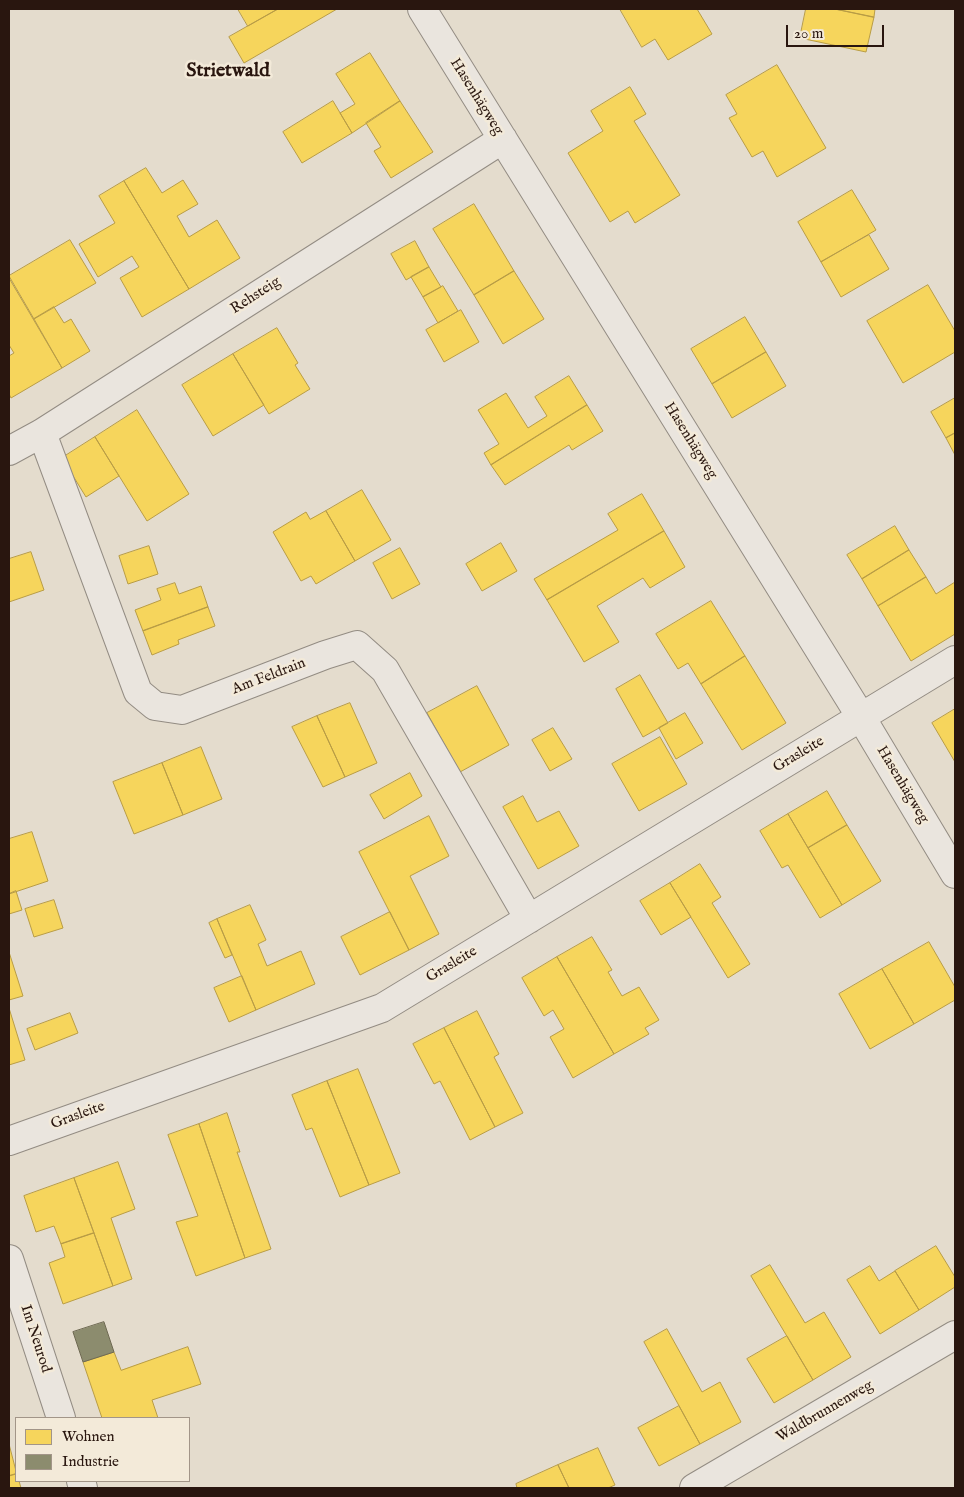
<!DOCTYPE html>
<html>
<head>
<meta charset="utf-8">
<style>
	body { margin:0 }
	#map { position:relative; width:964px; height:1497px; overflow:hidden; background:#e4dccd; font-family:"IM FELL English",serif }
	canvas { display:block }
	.frame { position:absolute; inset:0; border:10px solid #29160f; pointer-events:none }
	.legend { position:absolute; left:15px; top:1417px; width:175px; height:65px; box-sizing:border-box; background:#f3ead9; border:1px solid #a29588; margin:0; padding:6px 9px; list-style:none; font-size:15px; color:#29160f }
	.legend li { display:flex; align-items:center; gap:10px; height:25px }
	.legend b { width:25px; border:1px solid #a29588 }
	.scale { position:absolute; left:786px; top:25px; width:98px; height:22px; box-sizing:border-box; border:2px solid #29160f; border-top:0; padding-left:6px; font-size:15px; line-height:18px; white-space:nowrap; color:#29160f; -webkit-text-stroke:4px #f3ead9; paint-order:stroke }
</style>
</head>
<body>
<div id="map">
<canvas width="964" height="1497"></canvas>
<div class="frame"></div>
<ul class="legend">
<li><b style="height:14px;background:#f6d55c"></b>Wohnen</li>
<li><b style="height:14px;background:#8c8c6e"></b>Industrie</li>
</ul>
<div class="scale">20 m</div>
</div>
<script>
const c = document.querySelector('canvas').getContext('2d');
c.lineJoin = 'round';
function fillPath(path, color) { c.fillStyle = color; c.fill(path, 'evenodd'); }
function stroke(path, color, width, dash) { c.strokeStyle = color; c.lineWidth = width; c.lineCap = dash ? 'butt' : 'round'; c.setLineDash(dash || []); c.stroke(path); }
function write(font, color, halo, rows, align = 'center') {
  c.font = font + ' "IM FELL English",serif'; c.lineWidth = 5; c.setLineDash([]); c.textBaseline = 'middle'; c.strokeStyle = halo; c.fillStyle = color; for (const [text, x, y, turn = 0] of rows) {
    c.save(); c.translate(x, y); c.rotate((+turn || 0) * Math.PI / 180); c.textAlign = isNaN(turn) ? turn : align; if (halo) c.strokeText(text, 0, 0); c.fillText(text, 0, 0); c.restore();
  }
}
const homes = new Path2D(`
	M238 9H278L248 26Z
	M278 9H337L244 63 229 37Z
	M620 9H697L712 34 668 60 655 39 642 47Z
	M806 9H835L874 17 866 52 800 38Z
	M835 9H875L874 17Z
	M370 53 400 101 352 133 340 113 355 104 336 74Z
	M777 65 826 148 777 177 763 151 752 157 729 118 737 114 726 95Z
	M630 87 646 114 634 121 680 195 635 223 628 211 610 222 568 153 603 131 591 111Z
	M333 101 352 133 302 163 283 132Z
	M400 101 433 152 391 178 374 151 381 147 366 123Z
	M146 168 162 193 183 180 198 204 177 216 189 237 217 220 240 258 189 289 124 181Z
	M124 181 189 289 142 317 120 278 139 267 132 256 98 277 79 244 115 223 99 196Z
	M852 190 876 230 821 262 798 222Z
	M474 204 514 271 474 295 433 229Z
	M869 235 889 269 841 297 821 262Z
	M70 240 96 283 34 319 9 276Z
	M415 241 429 267 406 280 391 254Z
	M429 267 441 287 423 297 411 277Z
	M514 271 544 319 503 344 474 295Z
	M9 278 62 368 11 398 9 394V356L14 353 9 345Z
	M928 285 955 331V352L903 383 867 321Z
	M443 286 458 311 438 323 423 297Z
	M54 307 64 323 71 319 90 351 62 368 34 319Z
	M461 310 479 342 444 362 426 330Z
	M745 317 766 352 712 384 691 349Z
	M277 328 298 363 295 365 310 389 269 414 233 354Z
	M766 352 786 386 732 418 712 384Z
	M233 354 264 405 213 436 182 385Z
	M569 376 587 405 491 465 484 453 499 444 478 410 506 393 528 428 547 416 535 397Z
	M955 398V433L946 438 931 412Z
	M587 405 603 431 572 450 569 445 505 485 491 465Z
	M137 410 189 494 147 521 95 437Z
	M955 433V455L946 438Z
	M95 437 119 476 86 497 62 458Z
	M362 490 391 540 355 561 326 511Z
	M642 494 664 531 547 600 534 579 618 530 608 514Z
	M326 511 355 561 316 584 311 576 301 581 273 532 306 512 310 519Z
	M895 526 909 550 862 579 847 555Z
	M664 531 685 567 650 588 643 578 597 606 619 642 584 662 547 600Z
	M501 543 517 571 482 591 466 564Z
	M149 546 158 574 128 584 119 556Z
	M400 548 420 584 392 599 373 563Z
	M909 550 926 577 878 606 862 579Z
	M31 552 44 590 9 602V559Z
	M926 577 936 594 955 582V634L911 661 878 606Z
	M175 583 179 594 201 586 208 607 143 631 135 610 161 600 157 589Z
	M711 601 745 656 701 684 688 663 678 669 656 634Z
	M208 607 215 626 178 640 179 644 152 655 143 631Z
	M745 656 786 723 742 750 701 684Z
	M640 675 668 723 643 737 616 689Z
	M477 686 509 745 460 772 427 713Z
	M350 703 377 763 345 777 317 716Z
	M955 709V762L932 723Z
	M685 713 703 743 676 759 659 728Z
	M317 716 345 777 323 787 292 727Z
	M553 728 572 759 550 771 532 740Z
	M660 737 687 784 639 811 612 764Z
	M201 747 222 799 183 815 162 763Z
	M162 763 183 815 134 834 113 782Z
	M410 773 422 796 384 819 370 795Z
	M827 791 847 825 808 848 788 814Z
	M523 796 537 822 559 811 579 846 538 869 503 807Z
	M788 814 842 905 820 918 788 865 782 868 760 831Z
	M429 816 449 856 410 876 439 934 409 950 359 852Z
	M847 825 881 881 842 905 808 848Z
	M32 832 48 881 9 894V839Z
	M700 864 721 897 712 903 750 964 728 978 670 883Z
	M670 883 691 917 661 935 640 901Z
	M16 891 22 910 9 914V894Z
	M54 900 63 928 34 937 25 909Z
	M250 905 266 940 258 944 267 966 301 951 315 984 256 1010 217 919Z
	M390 912 409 950 360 975 341 937Z
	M217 919 232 955 225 958 209 923Z
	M592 937 612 970 608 972 622 996 639 987 659 1020 645 1028 649 1034 614 1054 557 957Z
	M929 942 955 987V1000L914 1024 882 969Z
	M9 952 23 996 9 1000Z
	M557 957 614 1054 573 1078 550 1037 564 1029 553 1010 544 1016 522 978Z
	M882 969 914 1024 870 1049 839 994Z
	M242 976 256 1010 229 1022 214 988Z
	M9 1008 25 1060 9 1065Z
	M477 1011 499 1054 494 1057 523 1113 495 1127 444 1028Z
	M70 1013 78 1033 35 1050 27 1029Z
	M444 1028 495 1127 470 1140 440 1081 434 1084 413 1044Z
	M358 1069 400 1173 369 1185 327 1081Z
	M327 1081 369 1185 340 1197 312 1128 306 1130 292 1095Z
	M227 1113 240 1152H237L271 1249 245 1258 199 1124Z
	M199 1124 245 1258 196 1276 176 1222 198 1216 168 1135Z
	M118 1162 135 1209 111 1218 132 1279 113 1286 74 1178Z
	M74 1178 94 1233 61 1244 54 1226 36 1232 24 1196Z
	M94 1233 113 1286 63 1304 49 1263 65 1257 61 1244Z
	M936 1246 955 1277V1287L919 1310 895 1271Z
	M770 1265 805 1323 824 1312 851 1357 813 1380 751 1276Z
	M870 1266 879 1281 895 1271 919 1310 880 1334 847 1280Z
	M667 1329 702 1392 720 1382 741 1422 700 1444 644 1342Z
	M787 1336 813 1380 774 1403 747 1359Z
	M188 1347 201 1384 152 1400 158 1418H102L83 1362 114 1352 121 1370Z
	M679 1406 700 1444 659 1466 638 1428Z
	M9 1444 16 1471V1474L9 1476Z
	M598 1448 615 1485 608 1488H569L558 1465Z
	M558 1465 569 1488H517L516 1484Z
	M16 1474V1481H19L21 1488H9V1476Z`);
const industry = new Path2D(`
	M104 1322 114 1352 83 1362 73 1332Z`);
const minor = new Path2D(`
	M422 9 861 717 955 874
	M42 433 138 692 155 706 182 710 325 655 357 645 385 670 529 919
	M9 451 42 433 503 139
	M9 1141 382 1008 955 660
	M9 1259 61 1418
	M81 1481 83 1488
	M694 1488 955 1335`);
const streetNames = [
	["Hasenhägweg",476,97,58],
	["Rehsteig",256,296,-33],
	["Hasenhägweg",690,441,58],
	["Am Feldrain",269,677,-21],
	["Grasleite",799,755,-31],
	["Hasenhägweg",902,785,59],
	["Grasleite",452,965,-31],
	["Grasleite",78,1116,-20],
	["Im Neurod",35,1339,72],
	["Waldbrunnenweg",825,1412,-30]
];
const districtNames = [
	["Strietwald",228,72]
];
fillPath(homes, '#f6d55c');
stroke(homes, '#b89c45', 1);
fillPath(industry, '#8c8c6e');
stroke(industry, '#6e6952', 1);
stroke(minor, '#938c83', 30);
stroke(minor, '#eae5de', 28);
write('15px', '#29160f', '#f3ead9', streetNames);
write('bold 20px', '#29160f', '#f3ead9', districtNames);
</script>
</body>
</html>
